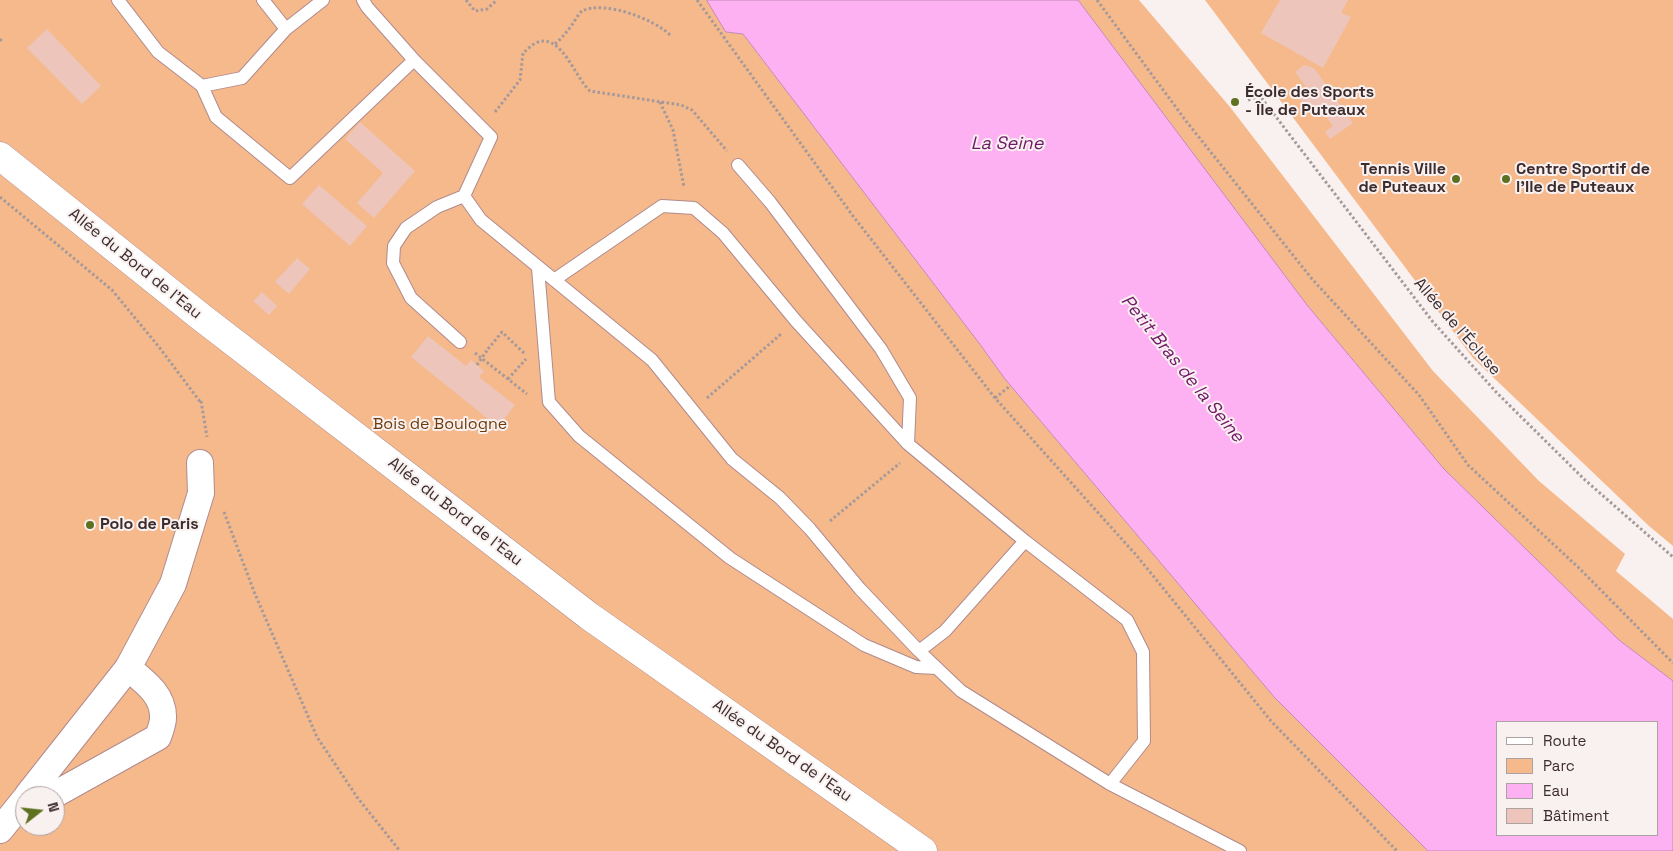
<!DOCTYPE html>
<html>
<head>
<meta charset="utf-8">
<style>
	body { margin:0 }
	#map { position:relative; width:1673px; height:851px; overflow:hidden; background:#f9f0f0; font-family:"Space Grotesk",sans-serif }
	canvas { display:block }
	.legend { position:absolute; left:1496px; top:721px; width:162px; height:115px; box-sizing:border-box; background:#f9f0f0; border:1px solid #ada2a2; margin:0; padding:6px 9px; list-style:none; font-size:15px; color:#3c2c2d }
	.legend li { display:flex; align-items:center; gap:10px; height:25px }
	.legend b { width:25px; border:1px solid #ada2a2 }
	.north { position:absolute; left:15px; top:786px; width:50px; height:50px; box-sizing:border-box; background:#f9f0f0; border:1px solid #ada2a2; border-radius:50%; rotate:74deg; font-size:14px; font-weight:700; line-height:20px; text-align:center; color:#3c2c2d }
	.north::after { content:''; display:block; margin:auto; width:18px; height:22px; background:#5d7121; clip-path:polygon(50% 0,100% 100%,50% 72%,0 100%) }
</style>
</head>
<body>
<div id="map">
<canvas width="1673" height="851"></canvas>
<ul class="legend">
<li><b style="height:6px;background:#fff"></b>Route</li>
<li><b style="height:14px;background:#f5b98c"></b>Parc</li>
<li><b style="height:14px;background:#fdb0f2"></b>Eau</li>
<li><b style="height:14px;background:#edc5ba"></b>Bâtiment</li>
</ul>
<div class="north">N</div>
</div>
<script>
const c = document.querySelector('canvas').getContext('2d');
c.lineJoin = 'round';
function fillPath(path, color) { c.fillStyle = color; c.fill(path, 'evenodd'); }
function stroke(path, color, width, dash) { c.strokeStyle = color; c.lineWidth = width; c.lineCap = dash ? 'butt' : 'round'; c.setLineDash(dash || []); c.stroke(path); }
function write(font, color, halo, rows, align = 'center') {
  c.font = font + ' "Space Grotesk",sans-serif'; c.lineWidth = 4; c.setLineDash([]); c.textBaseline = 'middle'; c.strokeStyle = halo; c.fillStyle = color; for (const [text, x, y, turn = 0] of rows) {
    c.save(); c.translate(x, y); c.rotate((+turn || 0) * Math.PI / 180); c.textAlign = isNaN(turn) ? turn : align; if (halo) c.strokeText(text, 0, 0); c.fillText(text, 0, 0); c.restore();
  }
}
const green = new Path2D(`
	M0 0H707L726 32 743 34 979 343 1005 379 1275 698 1428 851H0ZM25 796H55V826H25Z
	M1078 0H1139L1230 107 1433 371 1539 481 1625 554 1616 571 1673 619V681L1619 640 1444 469 1307 305Z
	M1205 0H1673V546L1649 526 1473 358Z`);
const water = new Path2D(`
	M707 0H1078L1307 305 1444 469 1619 640 1673 681V851H1428L1275 698 1005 379 979 343 743 34 726 32ZM1497 722H1657V835H1497Z`);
const building = new Path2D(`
	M1280 0H1348L1341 13 1351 17 1323 68 1261 33Z
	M47 29 101 86 82 104 27 48Z
	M1304 65 1314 68 1353 123 1330 139 1325 132 1333 126 1322 110 1314 117 1300 99 1310 92 1295 72Z
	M360 122 415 171 374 218 357 203 383 173 345 139Z
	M319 185 367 226 350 246 302 204Z
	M297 258 310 269 289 294 275 282Z
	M262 292 277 306 269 315 253 301Z
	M428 336 466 366 471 360 477 365 484 371 479 377 515 405 498 427 411 357Z`);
const path = new Path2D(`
	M466 0 475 11 487 9 497 0
	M697 0 853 216 995 398 1137 556 1271 721 1397 851
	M1097 0 1186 121 1312 279 1419 395 1468 465 1579 568 1673 663
	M0 39 3 43
	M555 44C560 40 564 35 568 30 573 25 577 15 582 11 604 0 655 19 671 36
	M1248 100 1260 96 1433 322 1497 393 1585 480 1673 557
	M660 102 673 130 684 187
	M495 112 520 80 523 53C527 50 531 45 536 43 561 31 575 78 590 91L681 105 692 110 727 151
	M0 197 112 290 159 347 201 403
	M488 349 502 332 525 354
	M475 353 527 394
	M508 379 526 359
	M707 398 781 334
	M995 398 1010 386
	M201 401 207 437
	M224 512 255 594 317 737 357 797 400 851
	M830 521 900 463`);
const service = new Path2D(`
	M118 0 158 52 202 86 242 78 286 29 323 0
	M263 0 286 29
	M363 0 367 7 414 60 491 137 464 196 481 220 652 360 732 459 780 498 810 529 860 589 919 651 961 691 1110 784 1240 851
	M202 86 216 117 290 178 414 60
	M738 165 770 202 881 349 910 398 908 444
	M538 268 549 402 579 436 730 558 864 645 916 667 937 668
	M554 280 662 206 694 208 723 233 796 321 908 444 1025 541 1127 620 1143 652 1144 741 1110 784
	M460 342 411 298 393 263 394 246 406 228 437 207 464 196
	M919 651 945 631 1025 541`);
const minor = new Path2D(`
	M27 796 128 668 173 584 201 493 200 463
	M52 796 158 737C160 731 163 724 163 718 164 695 144 681 128 668
	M0 830 25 799`);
const primary = new Path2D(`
	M0 156 201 317 589 616 923 851`);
const pathBridge = new Path2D(`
	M477 365 488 349`);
const markers = [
	[1235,102,5,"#5d7121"],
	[1456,179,5,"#5d7121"],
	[1506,179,5,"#5d7121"],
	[90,525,5,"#5d7121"]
];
const poiNames = [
	["École des Sports",1245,93],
	["- Île de Puteaux",1245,111],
	["Tennis Ville",1446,170,"right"],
	["de Puteaux",1446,188,"right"],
	["Centre Sportif de",1516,170],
	["l'Ile de Puteaux",1516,188],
	["Polo de Paris",100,525]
];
const streetNames = [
	["Allée du Bord de l'Eau",135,264,39],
	["Allée de l'Écluse",1457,327,49],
	["Allée du Bord de l'Eau",455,512,38],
	["Allée du Bord de l'Eau",782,751,35]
];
const parkNames = [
	["Bois de Boulogne",440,425]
];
const waterNames = [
	["La Seine",1007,144],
	["Petit Bras de la Seine",1182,369,51]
];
fillPath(green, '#f5b98c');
fillPath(water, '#fdb0f2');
stroke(water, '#c388b7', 1);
fillPath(building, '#edc5ba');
stroke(service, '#b18a8c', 14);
stroke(minor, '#b18a8c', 28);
stroke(primary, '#b18a8c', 29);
stroke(path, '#a5999a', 3, [2.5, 2.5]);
stroke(service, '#fff', 12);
stroke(minor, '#fff', 26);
stroke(primary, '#fff', 28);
stroke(pathBridge, '#a5999a', 3, [2.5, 2.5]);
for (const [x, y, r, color] of markers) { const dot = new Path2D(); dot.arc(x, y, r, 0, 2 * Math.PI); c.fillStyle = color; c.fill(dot); stroke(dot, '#f9f0f0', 2); }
write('bold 16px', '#3c2c2d', '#f9f0f0', poiNames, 'left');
write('16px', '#3c2c2d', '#f9f0f0', streetNames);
write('16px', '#6d3b0a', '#f9f0f0', parkNames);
write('italic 18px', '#6f1869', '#f9f0f0', waterNames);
</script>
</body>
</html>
